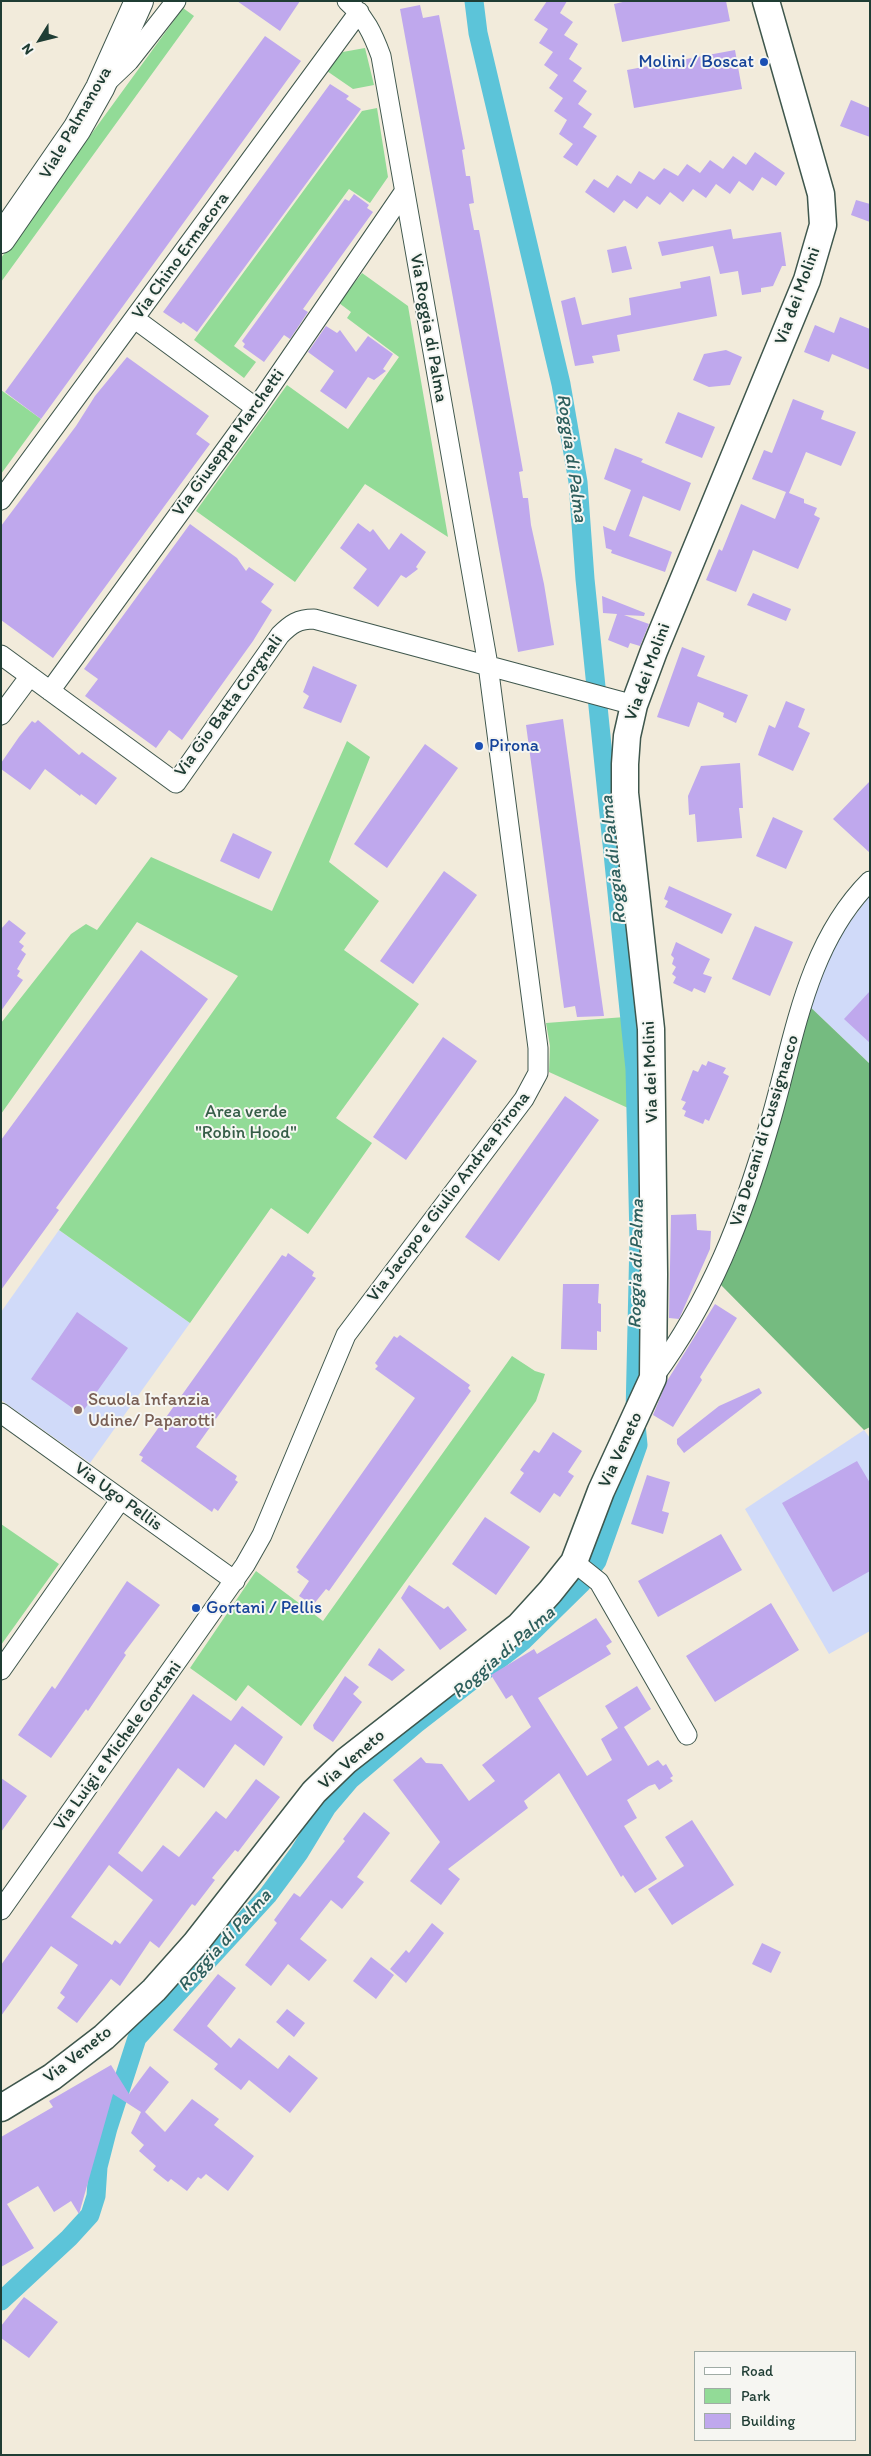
<!DOCTYPE html>
<html>
<head>
<meta charset="utf-8">
<style>
	body { margin:0 }
	#map { position:relative; width:871px; height:2456px; overflow:hidden; background:#f2ebdb; font-family:Itim,sans-serif }
	canvas { display:block }
	.frame { position:absolute; inset:0; border:2px solid #1f3d34; pointer-events:none }
	.legend { position:absolute; left:694px; top:2351px; width:162px; height:90px; box-sizing:border-box; background:#f6f6f2; border:1px solid #a0aca6; margin:0; padding:6px 9px; list-style:none; font-size:15px; color:#1f3d34 }
	.legend li { display:flex; align-items:center; gap:10px; height:25px }
	.legend b { width:25px; border:1px solid #a0aca6 }
	.north { position:absolute; left:15px; top:15px; width:50px; height:50px; -webkit-text-stroke:4px #f6f6f2; paint-order:stroke; rotate:234deg; font-size:14px; font-weight:700; line-height:20px; text-align:center; color:#1f3d34 }
	.north::after { content:''; display:block; margin:auto; width:18px; height:22px; background:#1f3d34; clip-path:polygon(50% 0,100% 100%,50% 72%,0 100%) }
</style>
</head>
<body>
<div id="map">
<canvas width="871" height="2456"></canvas>
<div class="frame"></div>
<ul class="legend">
<li><b style="height:6px;background:#fff"></b>Road</li>
<li><b style="height:14px;background:#92db97"></b>Park</li>
<li><b style="height:14px;background:#bfa8ed"></b>Building</li>
</ul>
<div class="north">N</div>
</div>
<script>
const c = document.querySelector('canvas').getContext('2d');
c.lineJoin = 'round';
function fillPath(path, color) { c.fillStyle = color; c.fill(path, 'evenodd'); }
function stroke(path, color, width, dash) { c.strokeStyle = color; c.lineWidth = width; c.lineCap = dash ? 'butt' : 'round'; c.setLineDash(dash || []); c.stroke(path); }
function write(font, color, halo, rows, align = 'center') {
  c.font = font + ' Itim,sans-serif'; c.lineWidth = 4; c.setLineDash([]); c.textBaseline = 'middle'; c.strokeStyle = halo; c.fillStyle = color; for (const [text, x, y, turn = 0] of rows) {
    c.save(); c.translate(x, y); c.rotate((+turn || 0) * Math.PI / 180); c.textAlign = isNaN(turn) ? turn : align; if (halo) c.strokeText(text, 0, 0); c.fillText(text, 0, 0); c.restore();
  }
}
const built = new Path2D(`
	M870 895V1064L805 1002 844 930Z
	M59 1230 190 1323 90 1463 1 1400V1312Z
	M864 1430 870 1438V1631L829 1654 745 1509Z`);
const green = new Path2D(`
	M183 8 194 16 1 282V258Z
	M365 48 374 85 353 89 324 69 337 53Z
	M377 108 388 177 370 203 349 189 234 346 256 362 244 378 194 340 362 111Z
	M362 273 408 306 448 537 365 484 295 582 196 511 287 385 348 429 399 357 347 318 351 312 339 303Z
	M1 390 41 419 1 474Z
	M347 741 370 757 329 862 379 901 344 950 419 1004 336 1118 372 1143 308 1234 271 1208 190 1323 59 1230 238 976 137 922 1 1114V1023L71 934 86 924 97 930 151 857 272 911Z
	M625 1017 628 1057V1108L549 1072 550 1046 546 1023Z
	M512 1356 535 1371 545 1374 536 1401 301 1726 248 1685 236 1701 190 1668 256 1571 323 1621Z
	M1 1524 59 1564 1 1645Z`);
const forest = new Path2D(`
	M805 1002 870 1064V1427L864 1430 720 1284 736 1253 754 1204Z`);
const canal = new Path2D(`
	M1 2301 69 2238 90 2215 96 2196 98 2167 108 2128 137 2038 268 1895 299 1853 327 1807 350 1780 416 1724 523 1641 581 1584 597 1561 638 1445 635 1414 639 1239 635 1069 585 579 578 482 561 384 478 33 474 1`);
const building = new Path2D(`
	M237 1H300L280 31Z
	M547 1H567L560 13 573 22 564 35 578 44 569 59 582 68 573 81 587 91 578 104 592 114 583 127 597 136 577 166 563 157 573 144 559 134 567 120 554 111 563 98 549 88 558 75 544 65 553 52 539 43 548 29 534 20Z
	M627 1H726L730 21 622 42 614 4Z
	M420 5 423 18 439 15 465 149 462 150 466 176H470L474 203 469 204 474 230H479L489 283 523 471 519 472 523 498H528L531 525 544 584 554 645 518 652 400 9Z
	M265 36 301 61 41 419 5 392Z
	M735 50 742 89 634 108 627 70Z
	M330 84 349 96 346 99 361 109 197 332 183 322 181 324 163 312Z
	M851 100 870 108V137L840 126Z
	M755 152 785 173 776 186 762 177 753 191 739 181 730 194 716 184 706 198 693 189 683 202 670 192 660 205 647 196 637 209 624 200 614 213 585 192 594 179 608 188 617 175 631 184 639 171 654 180 664 168 678 176 687 164 700 173 710 160 723 169 733 156 746 165Z
	M354 194 369 205 367 208 373 212 303 309 308 312 290 339 284 335 264 362 243 347 245 344 242 341 345 199 349 201Z
	M856 200 870 204V222L851 215Z
	M731 229 733 239 781 232 786 266H782L773 286 761 288V292L742 295 738 271 720 274 713 246 662 256 658 242Z
	M626 246 632 269 612 273 607 250Z
	M710 276 717 316 617 335 620 351 592 356 594 363 575 366 561 301 575 297 582 325 631 315 629 298 681 288 680 282Z
	M840 317 870 329V370L832 354 829 362 804 352 815 325 834 333Z
	M326 326 337 333 340 330 356 352 368 336 393 354 383 369 386 371 374 380 368 377 346 409 320 391 334 371 308 352Z
	M726 350 742 357 730 385 709 387 693 380 704 354Z
	M127 357 209 416 196 434 210 444 53 658 1 620V526L76 426 95 396Z
	M793 399 824 411 821 419 856 432 841 466 806 452 789 493 804 499V503L817 508 814 515 820 518 798 569 753 550 736 592 706 580 719 549 722 551 741 504 775 519 786 492 752 479 764 450 772 453Z
	M678 412 715 427 702 458 665 443Z
	M615 448 643 459 641 462 691 483 680 511 643 496 629 536 672 552 665 572 611 553 612 550 606 548 603 526 615 531 631 490 604 479Z
	M358 523 370 532 373 529 389 550 401 533 426 552 416 567 418 569 406 578 401 575 378 607 353 588 367 569 340 548Z
	M190 524 237 558 246 571 249 567 274 584 261 602 272 610 253 641 182 740 169 730 156 748 85 696 98 679 84 669Z
	M753 593 791 609 786 621 747 605Z
	M602 596 645 613 644 616 624 615 649 624 640 646 630 643 628 648 608 640 617 614 603 613Z
	M682 647 705 656 697 676 748 695 736 723 723 717 724 713 698 702 689 727 657 717Z
	M313 666 357 685 341 723 303 708 309 696 303 692Z
	M786 701 805 709 798 727 810 733 793 771 758 755 769 725 775 728Z
	M563 719 588 902 604 1016 577 1017 575 1006 564 1008 526 725Z
	M38 720 79 755 82 752 117 778 96 805 81 794 80 796 45 769 30 790 1 769V763L19 737 32 721 35 723Z
	M425 744 458 768 387 868 354 844Z
	M740 763 743 808H739L742 838 697 842 695 814 689 815 688 796 701 766Z
	M870 781V853L833 819Z
	M773 817 803 831 786 869 756 856Z
	M233 833 272 852 259 879 220 861Z
	M444 871 477 895 413 984 380 961Z
	M669 886 732 914 722 934 665 907 668 901 664 899Z
	M9 920 26 933 19 942 24 946 21 950 26 954 17 969 20 971 17 976 23 980 1 1011V929Z
	M755 926 793 942 770 996 732 979Z
	M676 942 710 959 703 974 712 977 705 993 694 988 692 992 673 983 676 977 672 974 676 967 672 964 674 958 671 955Z
	M141 950 208 999 56 1208 59 1210 1 1290V1140Z
	M870 991V1043L844 1019Z
	M443 1037 477 1061 406 1160 373 1137Z
	M708 1061 726 1068 723 1073 729 1076 709 1121 705 1119 703 1124 684 1116 686 1111 682 1109 686 1102 681 1100 693 1070 698 1072 702 1064 706 1066Z
	M565 1096 599 1120 499 1261 465 1237Z
	M696 1214 697 1230 711 1231 710 1249 679 1319 669 1318 671 1215Z
	M288 1253 314 1272 312 1276 316 1278 196 1447 237 1476 235 1480 238 1482 218 1511 214 1508 212 1512 141 1461 143 1457 139 1455 282 1255 286 1257Z
	M563 1284H599L598 1303 601 1304V1332L597 1331V1350L561 1349Z
	M715 1304 737 1318 700 1377 702 1380 673 1427 653 1415 667 1381Z
	M77 1312 128 1348 81 1414 31 1379Z
	M400 1335 470 1385 468 1388 471 1391 329 1591 326 1589 313 1605 299 1596 309 1581 297 1572 299 1570 296 1567 415 1398 375 1369 378 1366 375 1363 394 1336 397 1338Z
	M759 1388 762 1393 684 1453 677 1444V1439L719 1406Z
	M553 1432 582 1451 568 1472 574 1476 560 1497 554 1493 540 1513 510 1493 524 1473 520 1470 534 1450 539 1453Z
	M857 1461 870 1483V1571L833 1592 782 1503Z
	M647 1475 670 1482 662 1511 669 1513 663 1534 631 1524Z
	M485 1517 530 1547 496 1595 452 1564Z
	M721 1534 742 1570 658 1617 638 1581Z
	M127 1581 160 1605 124 1653 126 1655 88 1711 86 1709 51 1758 18 1735 52 1686 55 1689Z
	M409 1585 444 1609 448 1606 467 1630 440 1650 401 1598Z
	M771 1603 799 1650 715 1702 686 1656Z
	M596 1618 612 1642 606 1646 611 1654 538 1698 587 1776 612 1760 601 1739 618 1728 605 1706 637 1686 651 1709 624 1727 648 1766 658 1760 663 1766 666 1764 673 1776 670 1778 673 1781 659 1790 655 1784 649 1786 627 1800 637 1818 624 1826 657 1879 635 1893 623 1875 621 1877 559 1773 524 1801 528 1808 448 1869 460 1879 441 1905 410 1881 440 1842 393 1780 421 1757 426 1763 442 1764 469 1801 495 1781 482 1765 531 1727 512 1695 506 1699 491 1675 534 1649 537 1654Z
	M379 1648 405 1670 392 1681 368 1665Z
	M345 1676 359 1687 353 1694 362 1702 333 1742 314 1729 313 1725Z
	M193 1694 231 1721 242 1706 283 1737 264 1766 235 1744 204 1788 178 1768 118 1853 142 1872 163 1845 179 1857 216 1811 226 1819 256 1779 280 1797 238 1852 235 1850 212 1878 215 1880 195 1906 192 1904 159 1948 150 1941 120 1986 111 1979 77 2023 57 2008 65 1997 60 1993 78 1965 51 1946 1 2016V1965ZM109 1865 153 1900 120 1944 115 1940 112 1945 71 1917Z
	M1 1778 27 1796 1 1832Z
	M364 1812 390 1833 357 1877 364 1882 342 1909 331 1900 300 1939 327 1960 309 1981 288 1964 271 1986 245 1965 277 1923 274 1920 294 1893 300 1897 345 1841 343 1839Z
	M692 1820 734 1885 672 1925 648 1889 684 1866 665 1837Z
	M432 1923 444 1933 406 1983 390 1969 406 1950 409 1953Z
	M762 1943 781 1952 771 1973 752 1964Z
	M371 1957 394 1975 376 1999 353 1981Z
	M218 1974 236 1988 207 2026 231 2048 239 2038 278 2069 289 2055 318 2078 290 2113 249 2080 241 2090 214 2069 218 2064 173 2030Z
	M287 2009 305 2023 294 2037 276 2022Z
	M111 2065 129 2094 150 2066 169 2082 145 2112 165 2132 192 2099 219 2119 214 2125 254 2156 228 2191 206 2174 201 2179 198 2177 187 2191 171 2179 168 2182 153 2170 156 2166 139 2151 144 2145 131 2133 141 2112 113 2094 79 2214 71 2201 54 2212 38 2186 7 2204 34 2248 1 2267V2137L53 2107 49 2101Z
	M24 2297 58 2322 29 2358 1 2338V2326Z`);
const street = new Path2D(`
	M108 81 129 61 176 1
	M135 319 256 408
	M1 500 359 12
	M1 655 176 783 280 635C291 624 298 619 314 619L634 705
	M50 691 256 408 404 192
	M1 715 30 676
	M653 1378C711 1299 742 1220 769 1126 794 1042 805 946 870 881
	M1 1413 235 1581
	M574 1562 599 1582 687 1735
	M1 1670 121 1499
	M1 1910 245 1565 262 1535 346 1335 524 1099 538 1073V1048L488 665 381 56C373 34 365 17 347 1`);
const secondary = new Path2D(`
	M1 2108 52 2077 104 2037 154 1990 195 1944 314 1792 346 1761 519 1626 550 1592 574 1562 601 1491 653 1378 654 1274 651 1029 625 793V764L627 736 634 705 654 651 807 280 823 225 821 194 766 1`);
const primary = new Path2D(`
	M1 239 77 129 100 88 139 1`);
const markers = [
	[764,62,5,"#1a4fb4"],
	[479,746,5,"#1a4fb4"],
	[78,1410,5,"#8d6e63"],
	[196,1608,5,"#1a4fb4"]
];
const transitNames = [
	["Molini / Boscat",754,62,"right"],
	["Pirona",489,746],
	["Gortani / Pellis",206,1608]
];
const streetNames = [
	["Viale Palmanova",76,123,-60],
	["Via Chino Ermacora",181,256,-54],
	["Via dei Molini",798,296,-70],
	["Via Roggia di Palma",428,328,80],
	["Via Giuseppe Marchetti",229,443,-54],
	["Via dei Molini",648,672,-70],
	["Via Gio Batta Corgnali",229,706,-54],
	["Via dei Molini",651,1072,-92],
	["Via Decani di Cussignacco",765,1131,-73],
	["Via Jacopo e Giulio Andrea Pirona",449,1197,-53],
	["Via Veneto",621,1450,-65],
	["Via Ugo Pellis",118,1497,36],
	["Via Luigi e Michele Gortani",118,1746,-54],
	["Via Veneto",352,1760,-41],
	["Via Veneto",78,2055,-38]
];
const parkNames = [
	["Area verde",246,1112],
	["\"Robin Hood\"",246,1133]
];
const educationNames = [
	["Scuola Infanzia",88,1400],
	["Udine/ Paparotti",88,1421]
];
const waterNames = [
	["Roggia di Palma",571,458,82],
	["Roggia di Palma",614,860,-96],
	["Roggia di Palma",637,1264,-89],
	["Roggia di Palma",504,1653,-41],
	["Roggia di Palma",225,1941,-48]
];
fillPath(built, '#d0daf9');
fillPath(green, '#92db97');
fillPath(forest, '#75bb80');
stroke(canal, '#5cc4d9', 19);
fillPath(building, '#bfa8ed');
stroke(street, '#3f574d', 21);
stroke(secondary, '#3f574d', 29);
stroke(primary, '#3f574d', 30);
stroke(street, '#fff', 19);
stroke(secondary, '#fff', 26);
stroke(primary, '#fff', 28);
for (const [x, y, r, color] of markers) { const dot = new Path2D(); dot.arc(x, y, r, 0, 2 * Math.PI); c.fillStyle = color; c.fill(dot); stroke(dot, '#f6f6f2', 2); }
write('18px', '#164399', '#f6f6f2', transitNames, 'left');
write('18px', '#1f3d34', '#f6f6f2', streetNames);
write('18px', '#365d48', '#f6f6f2', parkNames);
write('18px', '#785e54', '#f6f6f2', educationNames, 'left');
write('italic 19px', '#2e5f5d', '#f6f6f2', waterNames);
</script>
</body>
</html>
